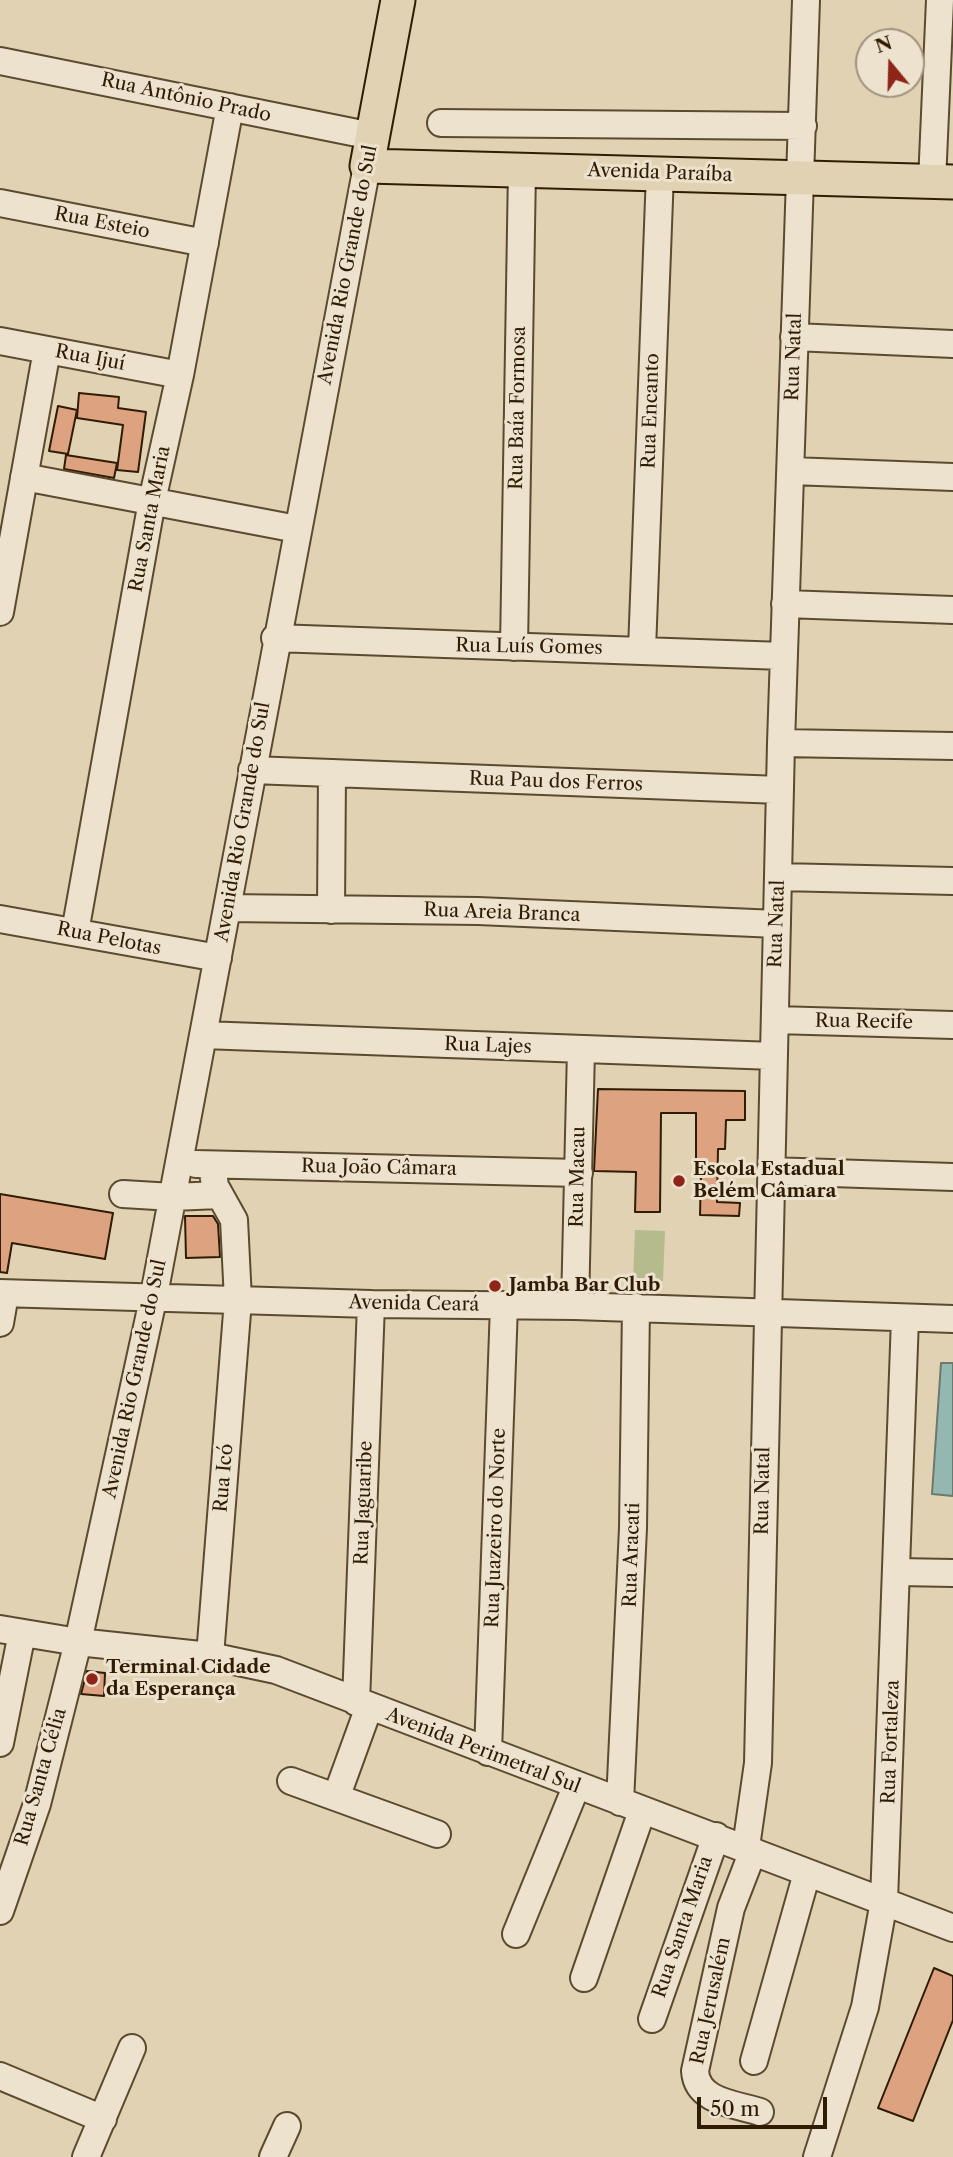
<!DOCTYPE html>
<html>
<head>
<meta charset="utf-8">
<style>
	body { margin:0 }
	#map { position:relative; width:953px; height:2157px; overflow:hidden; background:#e2d2b4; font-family:"Libre Caslon Text",serif }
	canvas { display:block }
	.north { position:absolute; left:855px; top:28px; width:70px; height:70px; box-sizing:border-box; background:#ece2ce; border:2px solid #a0937d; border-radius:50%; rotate:341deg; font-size:19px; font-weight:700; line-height:28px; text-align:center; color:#2f1c03 }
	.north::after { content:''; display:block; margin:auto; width:24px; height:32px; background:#8f2418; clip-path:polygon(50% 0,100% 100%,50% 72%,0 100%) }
	.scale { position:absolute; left:697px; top:2097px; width:130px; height:32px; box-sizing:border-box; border:4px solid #2f1c03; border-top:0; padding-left:9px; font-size:21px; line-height:24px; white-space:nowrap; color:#2f1c03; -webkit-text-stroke:5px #ece2ce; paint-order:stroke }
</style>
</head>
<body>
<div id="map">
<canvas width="953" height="2157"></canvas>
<div class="north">N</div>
<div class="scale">50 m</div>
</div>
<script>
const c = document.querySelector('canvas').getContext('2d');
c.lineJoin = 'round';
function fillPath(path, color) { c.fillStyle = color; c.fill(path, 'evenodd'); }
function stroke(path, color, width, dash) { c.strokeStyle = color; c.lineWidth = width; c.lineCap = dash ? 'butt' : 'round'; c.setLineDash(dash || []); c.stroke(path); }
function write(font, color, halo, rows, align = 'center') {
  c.font = font + ' "Libre Caslon Text",serif'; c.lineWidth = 6; c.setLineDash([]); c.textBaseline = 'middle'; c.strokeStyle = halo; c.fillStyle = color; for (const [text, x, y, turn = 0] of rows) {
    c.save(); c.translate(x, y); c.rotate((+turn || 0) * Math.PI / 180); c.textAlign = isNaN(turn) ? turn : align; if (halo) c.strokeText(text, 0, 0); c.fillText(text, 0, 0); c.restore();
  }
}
const green = new Path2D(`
	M635 1230 665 1231 663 1281 633 1280Z`);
const water = new Path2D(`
	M941 1363H953V1496L932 1494Z`);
const building = new Path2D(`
	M79 393 119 397 118 408 146 412 138 472 117 470 123 425 77 418Z
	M58 406 77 410 68 454 49 451Z
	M66 455 117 463 114 478 64 469Z
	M598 1089 745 1091V1120H726L725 1149H718L717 1202 740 1203 739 1216 700 1215 701 1173H696V1113H661L660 1212H635L636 1172 594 1171Z
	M0 1194 113 1213 105 1259 12 1243 7 1273 0 1272Z
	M185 1216H213L218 1224 220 1257 186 1258Z
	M87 1671 105 1673 104 1696 81 1694Z
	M934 1968 953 1976V2020L913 2121 878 2108Z`);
const minor = new Path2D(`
	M0 61 372 136
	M441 123 803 126
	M932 182 940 0
	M0 203 205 243
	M794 337 953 344
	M0 341 180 375
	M791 471 953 477
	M24 477 297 529
	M785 604 953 610
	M0 612 47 350
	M275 638 783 656
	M514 647 522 169
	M642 650 660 173
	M781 743 953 746
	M252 770 780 790
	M779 877 953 881
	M227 908 478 911 777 924
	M331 910 332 773
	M0 919 218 958
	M75 932 152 501 180 375 230 107
	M775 1020 953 1025
	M203 1035 774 1056
	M196 1164 579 1173
	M770 1171 953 1177
	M123 1194 173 1197 219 1195
	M0 1293 371 1304 575 1306 953 1319
	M575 1306 581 1049
	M0 1323 5 1294
	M898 1572 953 1573
	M0 1629 78 1642 210 1656 276 1670 953 1928
	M210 1656 238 1300 234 1220 215 1186 212 1165
	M356 1702 371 1304
	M0 1743 22 1633
	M488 1752 504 1305
	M291 1781 437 1834
	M337 1795 369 1707
	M620 1802 633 1528 636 1307
	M746 1847 758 1763 781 743 806 0
	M753 1851 731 1908 695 2071C697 2102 735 2104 760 2112
	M0 1911 37 1804 78 1642 154 1295 367 166
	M516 1934 576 1787
	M584 1978 642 1811
	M652 2019 716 1836
	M754 2061 807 1873
	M0 2076 103 2119
	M86 2157 132 2048
	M273 2157 287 2126
	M817 2157 865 2007 884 1901 905 1318`);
const major = new Path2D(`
	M398 0 367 166 953 182`);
const markers = [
	[679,1181,7,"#8f2418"],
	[495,1286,7,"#8f2418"],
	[92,1679,7,"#8f2418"]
];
const streetNames = [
	["Rua Antônio Prado",186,98,12],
	["Avenida Paraíba",660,173,2],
	["Rua Esteio",102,223,11],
	["Avenida Rio Grande do Sul",348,265,-79],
	["Rua Natal",794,357,-88],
	["Rua Ijuí",90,358,11],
	["Rua Baía Formosa",518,408,-89],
	["Rua Encanto",651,411,-88],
	["Rua Santa Maria",150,519,-79],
	["Rua Luís Gomes",529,647,1],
	["Rua Pau dos Ferros",556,782,2],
	["Avenida Rio Grande do Sul",243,822,-80],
	["Rua Areia Branca",502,913,2],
	["Rua Natal",777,924,-88],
	["Rua Pelotas",109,939,11],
	["Rua Recife",864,1022,1],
	["Rua Lajes",488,1046,2],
	["Rua João Câmara",379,1168,1],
	["Rua Macau",578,1177,-89],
	["Avenida Ceará",414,1304,1],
	["Avenida Rio Grande do Sul",135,1379,-78],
	["Rua Icó",224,1478,-85],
	["Rua Natal",763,1491,-89],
	["Rua Jaguaribe",364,1503,-88],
	["Rua Juazeiro do Norte",496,1528,-88],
	["Rua Aracati",632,1555,-88],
	["Rua Fortaleza",891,1742,-88],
	["Avenida Perimetral Sul",483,1751,21],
	["Rua Santa Célia",41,1777,-74],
	["Rua Santa Maria",683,1927,-71],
	["Rua Jerusalém",711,2001,-78]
];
const poiNames = [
	["Escola Estadual",693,1170],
	["Belém Câmara",693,1192],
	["Jamba Bar Club",509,1286],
	["Terminal Cidade",106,1668],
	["da Esperança",106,1690]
];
fillPath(green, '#b5bb8c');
fillPath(water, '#95b7b1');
stroke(water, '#6c796b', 2);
fillPath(building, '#dda27f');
stroke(building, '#2f1c03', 2);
stroke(minor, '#5c4a2f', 30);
stroke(major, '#2f1c03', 37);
stroke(minor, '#ece2ce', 26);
stroke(major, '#e2d2b4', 33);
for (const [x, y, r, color] of markers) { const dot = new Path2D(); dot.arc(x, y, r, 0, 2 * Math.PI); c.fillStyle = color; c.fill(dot); stroke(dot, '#ece2ce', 2.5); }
write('19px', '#2f1c03', '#ece2ce', streetNames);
write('bold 19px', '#2f1c03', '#ece2ce', poiNames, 'left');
</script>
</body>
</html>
